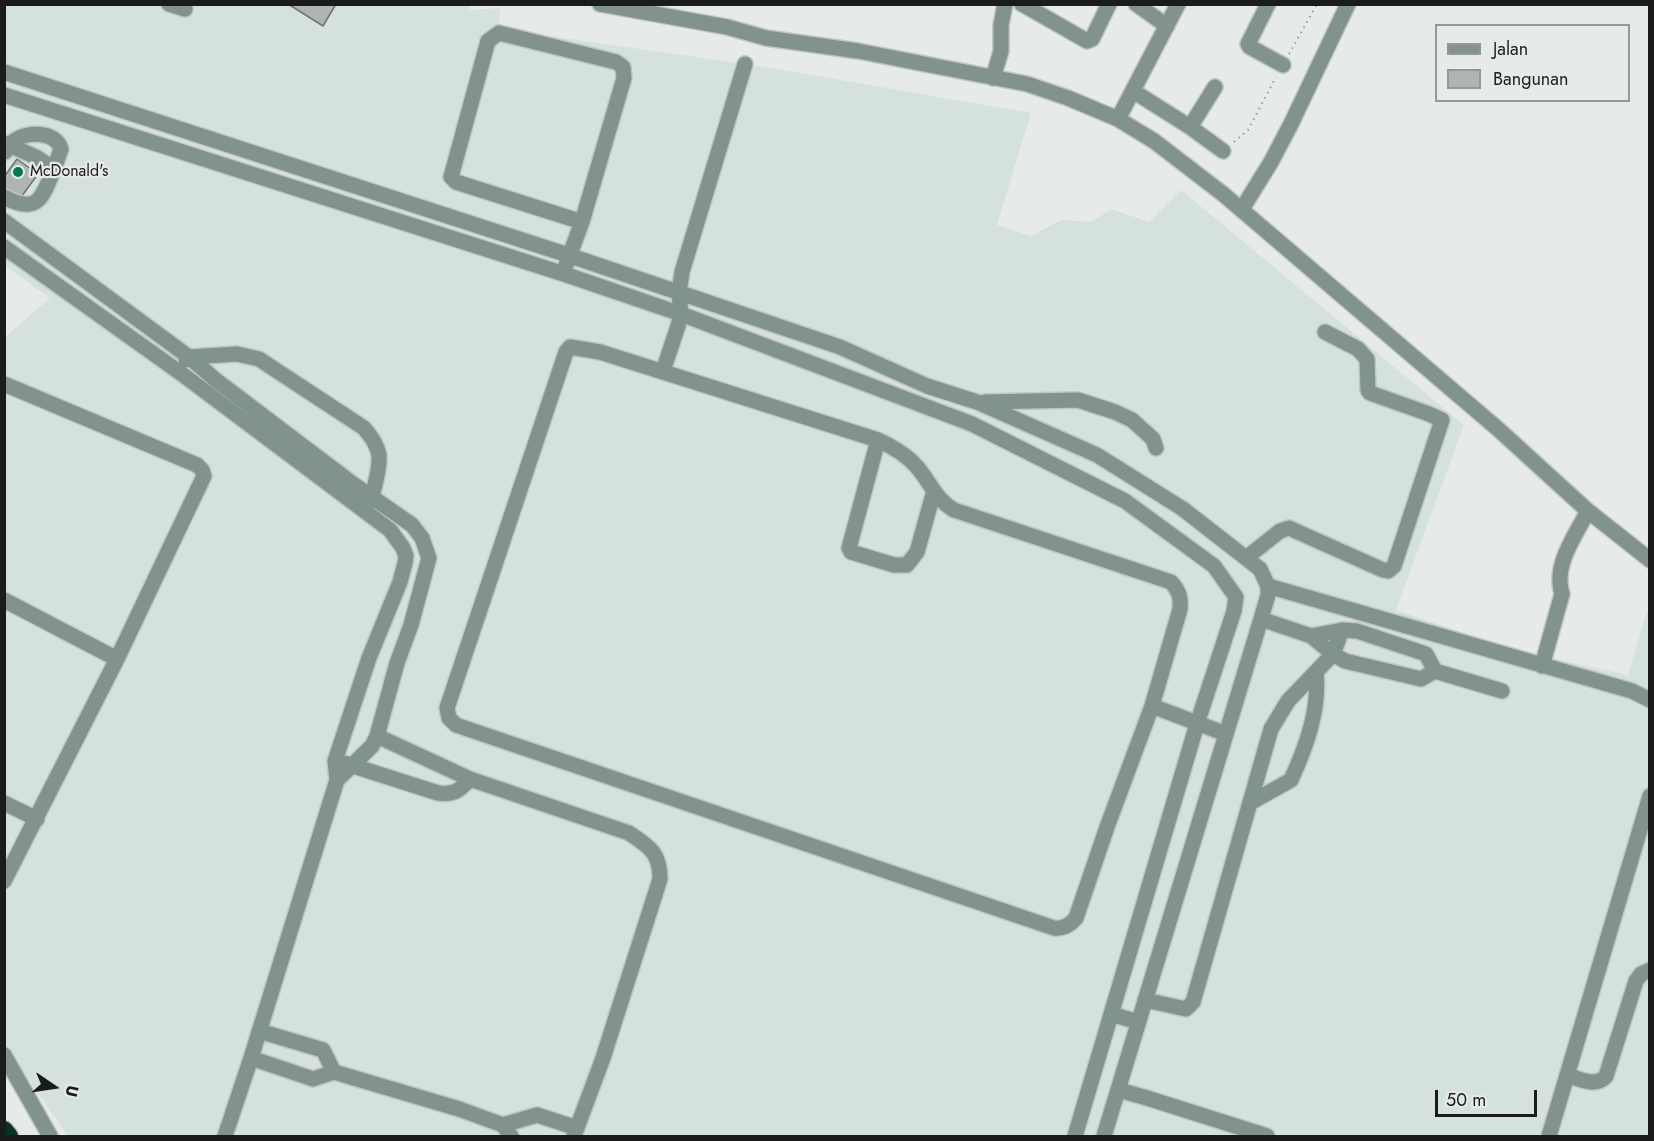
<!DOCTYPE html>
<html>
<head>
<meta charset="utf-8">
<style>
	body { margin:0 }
	#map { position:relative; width:1654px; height:1141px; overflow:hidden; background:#e6ebe8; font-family:Jost,sans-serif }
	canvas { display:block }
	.frame { position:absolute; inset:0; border:6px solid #1a1c1b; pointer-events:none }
	.legend { position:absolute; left:1435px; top:24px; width:195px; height:78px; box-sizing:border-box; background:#e6ebe8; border:2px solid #949896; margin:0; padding:8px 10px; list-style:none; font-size:18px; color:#1a1c1b }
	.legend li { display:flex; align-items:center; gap:12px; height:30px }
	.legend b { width:30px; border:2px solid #949896 }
	.north { position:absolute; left:24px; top:1057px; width:60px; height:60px; -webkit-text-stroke:4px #e6ebe8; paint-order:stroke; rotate:103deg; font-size:16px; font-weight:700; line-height:24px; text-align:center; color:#1a1c1b }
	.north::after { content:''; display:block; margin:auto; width:21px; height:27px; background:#1a1c1b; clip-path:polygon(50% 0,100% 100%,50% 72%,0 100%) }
	.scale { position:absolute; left:1435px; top:1090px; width:102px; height:27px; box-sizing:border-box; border:3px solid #1a1c1b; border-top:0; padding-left:8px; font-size:18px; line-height:21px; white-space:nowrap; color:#1a1c1b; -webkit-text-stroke:4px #e6ebe8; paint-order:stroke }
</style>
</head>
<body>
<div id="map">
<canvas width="1654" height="1141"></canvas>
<div class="frame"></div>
<ul class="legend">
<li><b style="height:8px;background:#81938a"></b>Jalan</li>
<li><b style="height:16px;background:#b0b5b3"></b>Bangunan</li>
</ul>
<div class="north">U</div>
<div class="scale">50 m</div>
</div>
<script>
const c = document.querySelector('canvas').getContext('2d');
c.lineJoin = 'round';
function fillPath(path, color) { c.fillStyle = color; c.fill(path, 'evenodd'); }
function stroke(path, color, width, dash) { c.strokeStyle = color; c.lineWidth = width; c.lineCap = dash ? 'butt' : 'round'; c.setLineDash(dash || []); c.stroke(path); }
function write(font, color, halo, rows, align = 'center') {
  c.font = font + ' Jost,sans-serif'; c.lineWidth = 4.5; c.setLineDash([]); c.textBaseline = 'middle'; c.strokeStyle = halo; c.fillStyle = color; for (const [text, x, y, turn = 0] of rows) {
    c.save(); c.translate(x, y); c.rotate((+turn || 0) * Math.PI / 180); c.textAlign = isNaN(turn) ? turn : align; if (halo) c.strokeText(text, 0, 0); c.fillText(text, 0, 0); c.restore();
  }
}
const built = new Path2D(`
	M470 4V10L500 8 499 29 760 66 1031 113 997 225 1031 236 1061 220 1092 222 1111 209 1149 222 1181 190 1464 425 1396 610 1517 651 1628 675 1647 611 1649 612V1136H68L5 1046V337L50 298 5 266V5Z`);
const building = new Path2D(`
	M288 4H336L323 26Z
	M17 159 38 174 19 200 4 190V177Z`);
const path = new Path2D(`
	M1289 54 1317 4
	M1234 142 1248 130 1276 77`);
const minor = new Path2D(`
	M169 4 185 9
	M600 4 727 27 766 38 858 51 1027 84 1068 98 1118 119 1154 141 1223 194 1498 429 1588 511 1650 560
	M1022 4 1087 41 1092 39 1109 4
	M1136 4 1167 26
	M1268 4 1248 44 1250 47 1283 65
	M4 72 568 255 840 347 927 386 977 402 1097 455 1183 509 1260 569 1268 586V595L1261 619 1104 1136
	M993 78 1001 51V25L1005 4
	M1133 91 1190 127 1223 151
	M4 95 564 274 681 314 972 424 1125 501 1214 566 1236 597 1234 611 1197 724 1075 1136
	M1118 119 1178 4
	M1190 127 1215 87
	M4 143 36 157 54 169C42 198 38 215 4 197
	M5 152C8 147 10 143 14 141 27 131 56 131 61 149L54 169
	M1242 209 1271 162 1291 124 1348 4
	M4 221 189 357 217 381 353 484 412 525 422 538 429 558 411 625 397 663 377 736 372 746 337 780
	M4 247 186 377 390 530 403 548 406 556 405 563 400 582 369 658 335 761 337 780 251 1058 225 1136
	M566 265 582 222 624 78 623 67 616 62 499 33 488 41 451 177 456 182 582 222
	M570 347 600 352 878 440C893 447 907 455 917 467 931 483 935 499 954 510L1171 582C1179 591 1181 597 1180 609L1152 706 1107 827 1076 918C1070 925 1064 929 1054 928L456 725 449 718 447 708 566 352Z
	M186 360 189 357 237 354 259 359 364 428C371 437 377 444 379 455 380 465 374 495 368 504
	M663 371 678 326 681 314 679 293 682 272 745 64
	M4 384 197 465 202 470 204 476 117 659 4 881
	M985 402 1078 400 1115 412 1132 420 1153 439 1156 448
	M878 440 849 548 851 552 894 565H907L917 552 934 491
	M1246 558 1280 531 1289 528 1383 570 1388 571 1394 566 1442 420 1429 414 1370 393 1368 390 1367 359 1358 349 1325 332
	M1268 586 1632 691 1650 700
	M4 600 117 659
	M1261 619 1311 636 1333 654 1345 661 1421 679 1435 671
	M1311 636 1342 630 1357 631 1426 654 1435 671 1502 691
	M1542 666 1562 594C1553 565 1575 536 1588 511
	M1152 706 1226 734
	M377 736 470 779 629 833C650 847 660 853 660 879L603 1058 574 1136
	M344 763 438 793C454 795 459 791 470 779
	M4 803 37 819
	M1250 803 1291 780C1306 747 1320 710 1316 672
	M1145 1000 1186 1009 1193 1002 1271 729 1288 701 1333 654 1342 630
	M1111 1014 1138 1022
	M259 1031 323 1050 334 1072
	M4 1055 50 1136
	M251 1058 313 1079 334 1072 459 1109 503 1125 511 1136
	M1567 1075C1580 1079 1596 1088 1606 1076L1636 981 1641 974 1650 970
	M1119 1090 1147 1098 1267 1136
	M503 1125 537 1115 577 1128
	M1549 1136 1650 796`);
const highway = new Path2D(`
	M4 1130 9 1136`);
const markers = [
	[18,172,6,"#007854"]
];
const poiNames = [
	["McDonald's",30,172]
];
fillPath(built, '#d5e2db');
fillPath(building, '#b0b5b3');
stroke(building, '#707572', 1.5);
stroke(minor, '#c1c6c3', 18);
stroke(highway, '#c1c6c3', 21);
stroke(path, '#989c9a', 2, [1.5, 4.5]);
stroke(minor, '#81938a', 15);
stroke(highway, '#083424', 18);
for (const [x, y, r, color] of markers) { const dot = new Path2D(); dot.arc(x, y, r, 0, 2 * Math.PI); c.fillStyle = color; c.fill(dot); stroke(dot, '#e6ebe8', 2); }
write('16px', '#1a1c1b', '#e6ebe8', poiNames, 'left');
</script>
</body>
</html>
